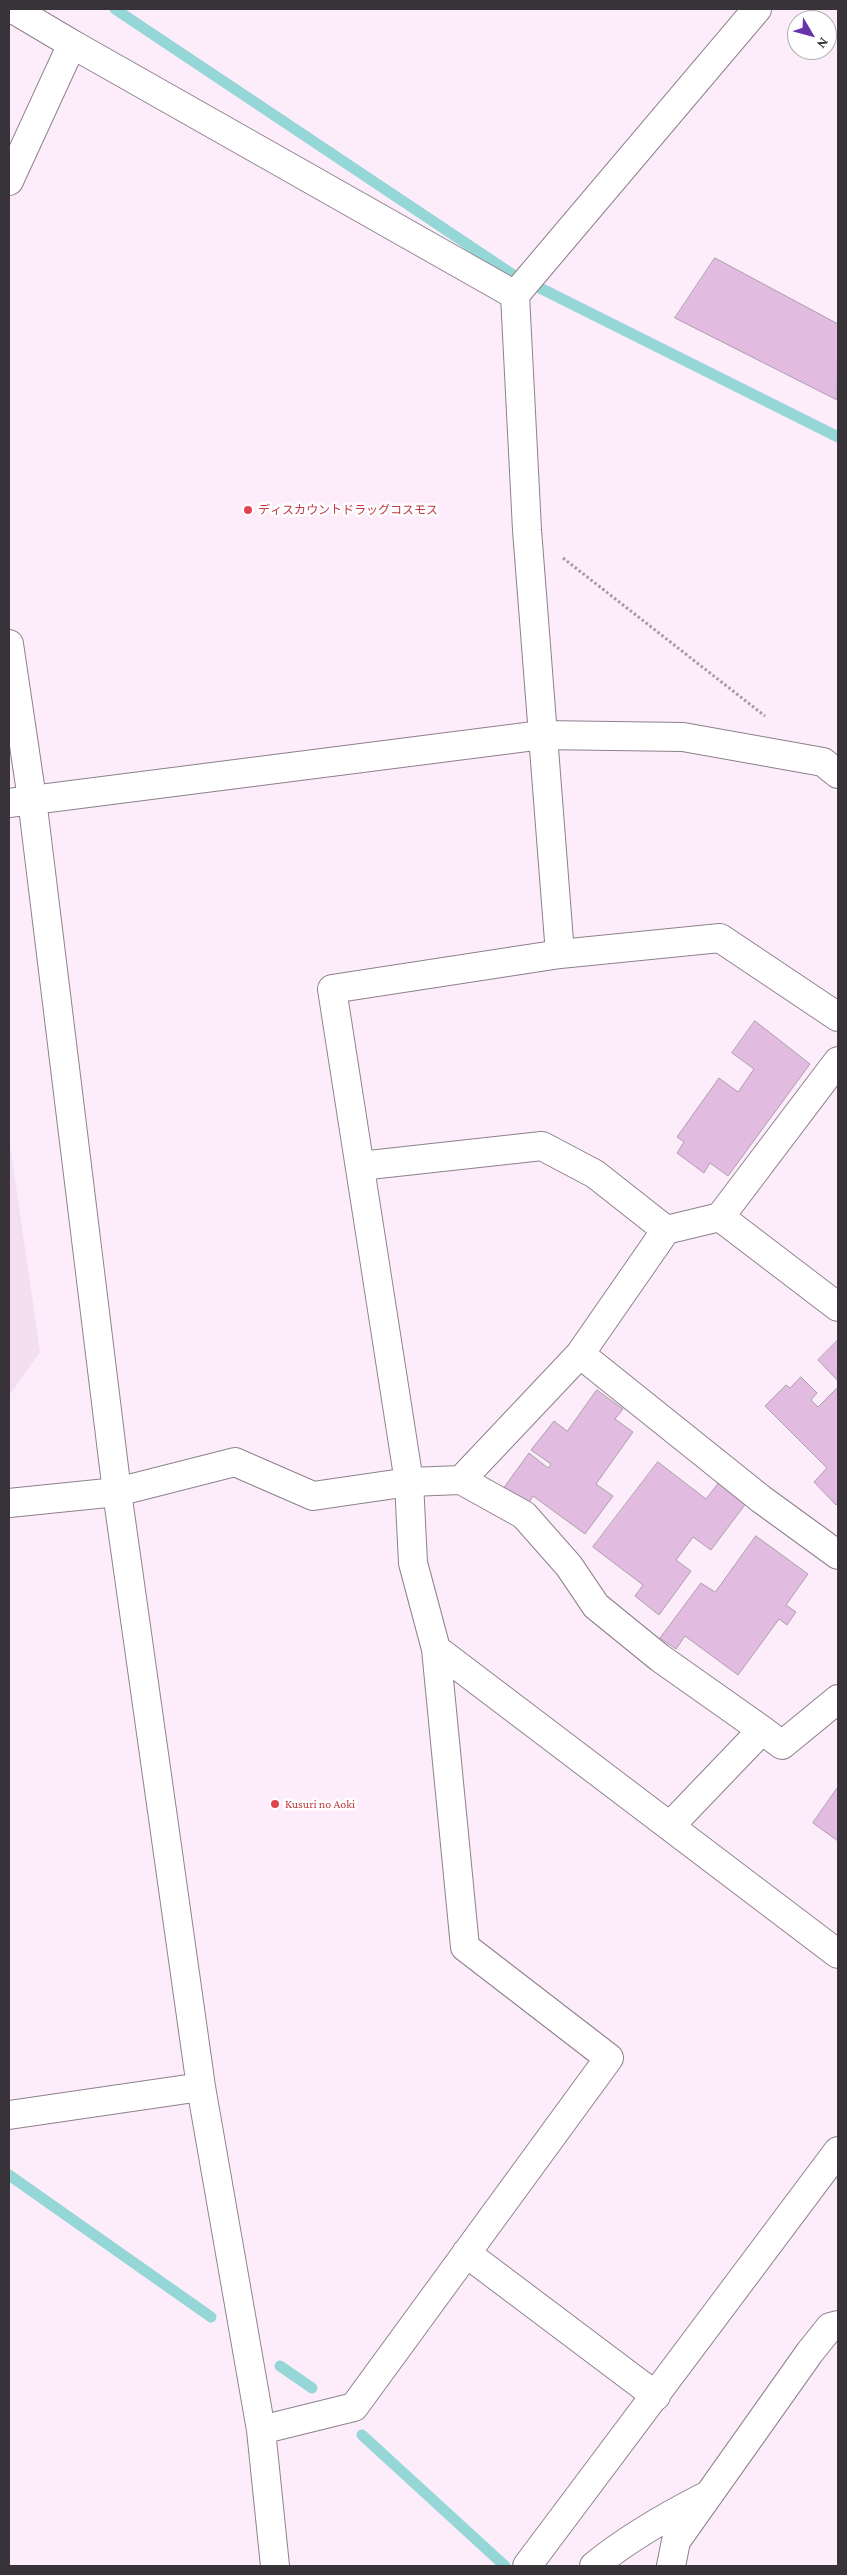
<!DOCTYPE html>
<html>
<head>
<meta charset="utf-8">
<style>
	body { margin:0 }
	#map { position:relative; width:847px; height:2575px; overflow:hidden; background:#fdedfb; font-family:"Crimson Pro",serif }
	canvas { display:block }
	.frame { position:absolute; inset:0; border:10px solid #383338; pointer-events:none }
	.north { position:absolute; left:787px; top:10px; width:50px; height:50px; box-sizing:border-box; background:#fff; border:1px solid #afadaf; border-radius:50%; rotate:127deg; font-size:14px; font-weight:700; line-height:20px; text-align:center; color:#383338 }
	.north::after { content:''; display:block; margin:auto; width:18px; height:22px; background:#6733aa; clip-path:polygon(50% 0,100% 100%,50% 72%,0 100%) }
</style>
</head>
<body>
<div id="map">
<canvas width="847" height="2575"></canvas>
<div class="frame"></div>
<div class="north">N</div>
</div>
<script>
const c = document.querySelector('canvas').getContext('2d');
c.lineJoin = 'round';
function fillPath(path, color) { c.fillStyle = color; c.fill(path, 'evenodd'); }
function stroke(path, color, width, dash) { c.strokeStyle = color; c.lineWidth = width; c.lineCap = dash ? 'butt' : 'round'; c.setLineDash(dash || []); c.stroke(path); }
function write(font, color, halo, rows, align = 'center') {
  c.font = font + ' "Crimson Pro","Noto Sans JP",serif'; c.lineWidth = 5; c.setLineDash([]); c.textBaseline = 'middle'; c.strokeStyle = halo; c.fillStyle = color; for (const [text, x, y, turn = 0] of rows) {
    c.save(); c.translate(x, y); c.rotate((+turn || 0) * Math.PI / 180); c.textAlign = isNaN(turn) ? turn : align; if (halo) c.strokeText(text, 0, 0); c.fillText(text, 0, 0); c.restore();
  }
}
const built = new Path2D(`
	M9 1138 40 1352 9 1396Z`);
const stream = new Path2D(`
	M115 9 512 274 838 437
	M9 2175 211 2317
	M280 2366 312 2388
	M362 2435 505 2566`);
const building = new Path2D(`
	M715 258 838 324 837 400 675 318Z
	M755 1021 810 1064 728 1176 710 1163 704 1173 677 1153 684 1142 677 1137 719 1078 738 1092 754 1069 732 1053Z
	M838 1340V1381L818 1360Z
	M801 1377 817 1393 811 1400 818 1407 838 1387V1502L836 1505 814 1482 827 1468 765 1406 786 1385 790 1388Z
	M597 1390 623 1409 615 1419 633 1432 596 1484 613 1496 585 1534 533 1496 524 1510 500 1493 529 1453 548 1468 551 1464 531 1450 554 1421 567 1431Z
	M658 1462 706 1499 720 1481 747 1502 711 1550 693 1537 676 1560 691 1571 659 1615 635 1596 643 1585 593 1547Z
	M756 1536 808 1574 786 1605 796 1612 787 1625 779 1619 738 1675 685 1636 676 1649 660 1638 701 1583 715 1592Z
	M838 1787V1841L813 1823Z`);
const path = new Path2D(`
	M563 558 765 716`);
const minor = new Path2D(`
	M13 9 72 44
	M9 181 72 44 515 295
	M9 644 32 799 117 1492 9 1503
	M9 803 542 735 683 737 823 762 838 774
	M560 954 720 938 838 1017
	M360 1166 542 1146 595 1174 666 1230 720 1217 838 1061
	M720 1217 838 1307
	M666 1230 580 1354 461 1480 409 1482 413 1563 436 1649 838 1954
	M580 1354 761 1499 838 1555
	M461 1480 524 1515 569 1566 596 1606 660 1658 762 1730
	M670 1826 762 1730 782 1745 838 1699
	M9 2115 201 2087
	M466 2253 656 2396
	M261 2430 354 2407 609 2058 465 1947 436 1649
	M275 2566 261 2430 201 2087 117 1492 235 1462 313 1496 409 1482 332 989 560 954 527 530 515 295 757 9
	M527 2566 838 2151
	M594 2566C628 2538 665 2517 704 2497
	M671 2566 676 2541 810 2352 830 2327 838 2325`);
const markers = [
	[248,510,5,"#e0444e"],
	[275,1804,5,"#e0444e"]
];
const healthNames = [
	["ディスカウントドラッグコスモス",258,510],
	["Kusuri no Aoki",285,1804]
];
fillPath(built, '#f3def2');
stroke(stream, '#95d7d7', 11);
fillPath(building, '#e2bbe0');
stroke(building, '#ad9eac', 1);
stroke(minor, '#8e808d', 30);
stroke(path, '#a59aa4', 3, [2.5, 2.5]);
stroke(minor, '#fff', 28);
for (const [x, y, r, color] of markers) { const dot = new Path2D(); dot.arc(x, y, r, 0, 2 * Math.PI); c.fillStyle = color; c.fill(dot); stroke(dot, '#fff', 2); }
write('12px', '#be3a42', '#fff', healthNames, 'left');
</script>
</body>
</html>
